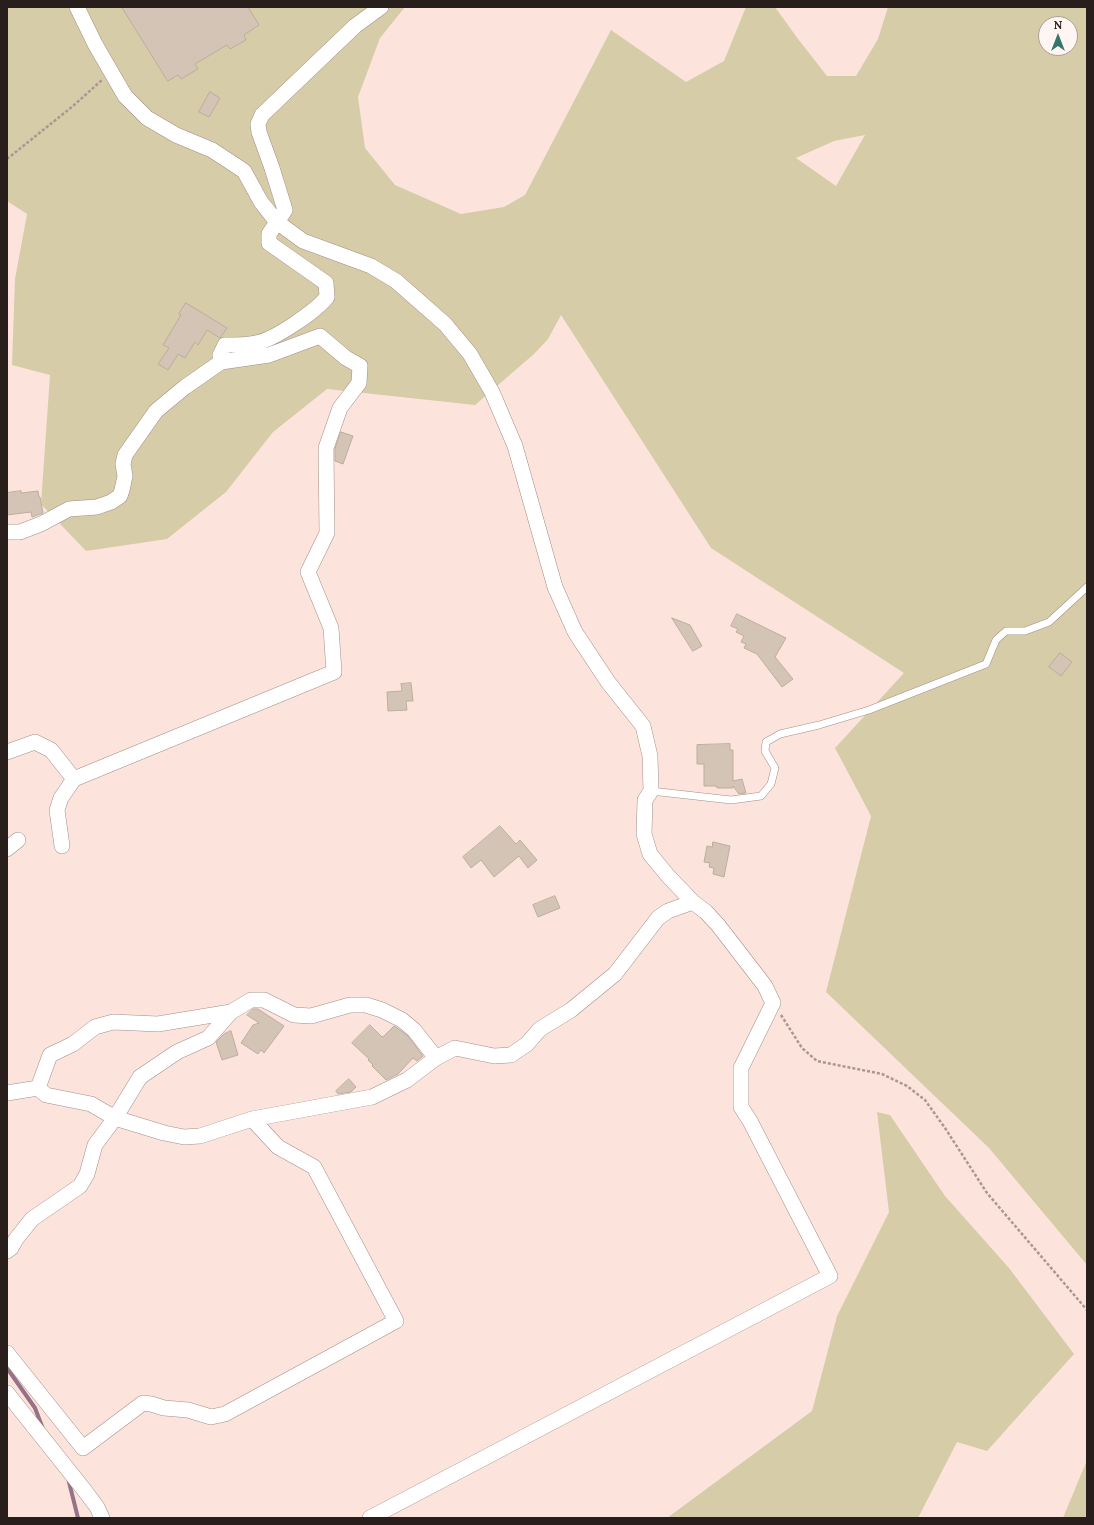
<!DOCTYPE html>
<html>
<head>
<meta charset="utf-8">
<style>
	body { margin:0 }
	#map { position:relative; width:1094px; height:1525px; overflow:hidden; background:#fce4dd; font-family:Lora,serif }
	canvas { display:block }
	.frame { position:absolute; inset:0; border:8px solid #281f1d; pointer-events:none }
	.north { position:absolute; left:1038px; top:16px; width:40px; height:40px; box-sizing:border-box; background:#fff5f2; border:1px solid #a99f9d; border-radius:50%; rotate:0deg; font-size:11px; font-weight:700; line-height:16px; text-align:center; color:#281f1d }
	.north::after { content:''; display:block; margin:auto; width:14px; height:18px; background:#347768; clip-path:polygon(50% 0,100% 100%,50% 72%,0 100%) }
</style>
</head>
<body>
<div id="map">
<canvas width="1094" height="1525"></canvas>
<div class="frame"></div>
<div class="north">N</div>
</div>
<script>
const c = document.querySelector('canvas').getContext('2d');
c.lineJoin = 'round';
function fillPath(path, color) { c.fillStyle = color; c.fill(path, 'evenodd'); }
function stroke(path, color, width, dash) { c.strokeStyle = color; c.lineWidth = width; c.lineCap = dash ? 'butt' : 'round'; c.setLineDash(dash || []); c.stroke(path); }
const green = new Path2D(`
	M7 7H405L380 38 358 97 365 148 395 185 461 214 504 207 525 195 611 30 686 82 724 61 746 7H775L798 39 827 76H856L878 39 888 7H1087V1265L989 1148 826 992 871 816 835 748 904 673 711 548 561 315 548 339 534 354 475 405 327 389 273 432 226 492 167 539 86 551 41 504 50 375 12 365 15 279 27 214 7 201ZM1046 24H1070V48H1046ZM865 135 836 186 796 158 834 141Z
	M877 1112 890 1115 945 1196 1009 1268 1074 1354 987 1451 957 1442 918 1518H667L812 1411 837 1316 889 1212Z
	M1087 1460V1518H1063Z`);
const stream = new Path2D(`
	M7 1368 35 1408 43 1429
	M68 1478 78 1518`);
const building = new Path2D(`
	M122 7H248L259 25 244 35 246 40 230 49 227 45 195 64 198 69 181 79 178 75 168 81Z
	M210 92 220 98 209 117 199 112Z
	M186 303 227 328 220 338 207 330 198 345 195 342 185 358 178 354 168 370 158 364 169 348 163 345 181 315 179 314Z
	M341 432 353 436 343 464 335 461V449Z
	M21 491V493L38 491 39 497H40L43 513 32 517 31 512 7 515V493Z
	M737 614 786 638 775 657 793 679 782 687 757 654 744 648 746 644 741 642 744 636 736 632 738 629 731 626Z
	M672 618 690 625 702 646 693 651Z
	M1060 653 1072 662 1061 676 1049 667Z
	M411 683 413 701H406L407 710 388 711 387 692 402 691 401 684Z
	M730 744V750H733V781L742 779 746 793 739 794 733 786V788H717L716 786H704V764H697V745Z
	M500 826 516 844 520 840 537 860 528 868 519 856 494 877 481 860 471 868 463 857Z
	M713 842 730 846 724 877 713 874 714 868 709 867 710 863 704 862 707 846 712 847Z
	M555 896 560 908 538 917 533 905Z
	M253 1009H258L284 1026 264 1053 261 1050 258 1054 241 1043 253 1025 259 1023 247 1015Z
	M370 1025 382 1037 384 1036 394 1026 397 1028 408 1036 423 1056 417 1061 413 1058 398 1074 386 1080 372 1066 373 1065 368 1060 369 1059 352 1043Z
	M231 1031 238 1055 222 1060 216 1042 224 1034Z
	M349 1079 356 1087 351 1092 338 1094 336 1091Z`);
const path = new Path2D(`
	M7 159 73 106 102 80
	M781 1015 802 1048 817 1061 882 1074 907 1086 925 1100 945 1128 987 1193 1087 1310`);
const service = new Path2D(`
	M651 791 731 800 761 796 771 784 775 768 765 751 766 742 780 734 819 725 869 710 986 664 996 640 1006 631H1025L1049 622 1087 587`);
const minor = new Path2D(`
	M77 7 95 44 125 96 147 118 176 135 212 150 244 171 261 202 277 222 303 241 371 266 396 281 445 324 470 354 492 392 515 446 555 587 575 632 608 682 643 726 650 756 651 791 645 800 644 834 650 854 668 876 693 902 706 912 718 925 765 986 773 1003 741 1068V1107L750 1121 830 1276 370 1518
	M221 362 220 355 225 345C235 345 246 345 256 343 274 340 316 311 327 297L326 283 269 243V234L285 210 272 168 259 132 258 124 262 115 355 26 381 7
	M7 532H20L41 524 69 509 97 507 111 502 120 496 122 490 125 476 123 464 125 455 156 411 185 387 221 362 269 355 320 336 346 358 360 366 359 383 340 408 326 448 327 533 308 572 331 628 334 672 74 779 61 798 57 810 62 846
	M7 752 35 742 51 750 74 779
	M7 849 18 840
	M38 1088 46 1095 91 1104 115 1118 164 1133 184 1137 200 1136 252 1119
	M7 1093 38 1088 50 1055 73 1044 95 1027 113 1022 158 1024 231 1012 251 1000H264L294 1015 311 1016 350 1005H366L382 1010 402 1020 414 1030 436 1058
	M7 1251 11 1248 16 1239 32 1219 80 1186 87 1174 95 1145 115 1118 140 1077 177 1052 208 1038 231 1012
	M7 1353 83 1448 143 1403 151 1404 164 1408 188 1410 211 1417 225 1414 396 1321 314 1167 278 1147 252 1119 372 1097 407 1080 436 1058 455 1048 494 1056 511 1055 527 1044 540 1029 571 1010 615 974 658 918 668 911 693 902
	M7 1393 85 1491 97 1507 102 1518`);
fillPath(green, '#d6cca8');
stroke(stream, '#977185', 4);
fillPath(building, '#d4c4b5');
stroke(building, '#bdad9e', 1);
stroke(service, '#a38e87', 8);
stroke(minor, '#a38e87', 16);
stroke(path, '#aa9792', 2.5, [3, 2]);
stroke(service, '#fff', 7);
stroke(minor, '#fff', 15);
</script>
</body>
</html>
